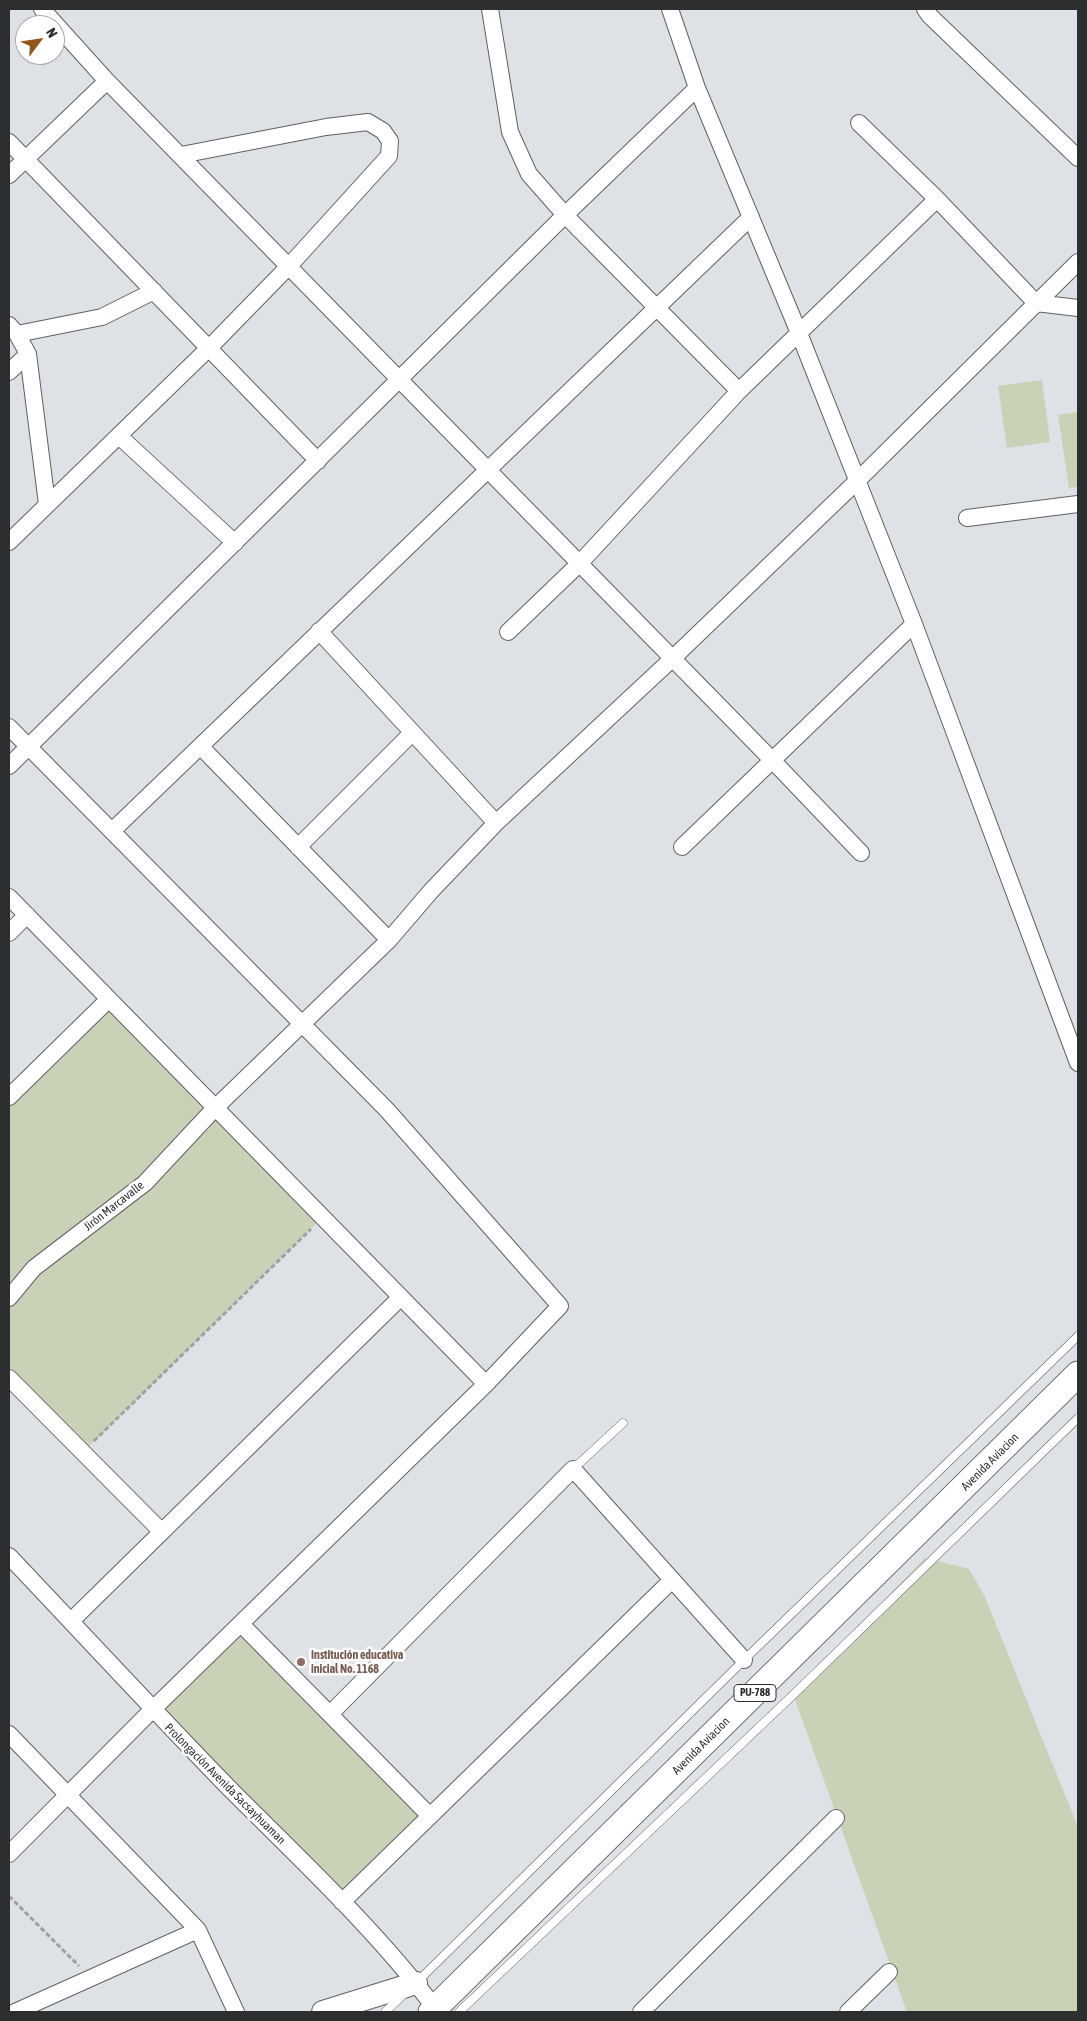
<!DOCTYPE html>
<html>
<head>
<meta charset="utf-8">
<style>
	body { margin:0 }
	#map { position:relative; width:1087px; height:2021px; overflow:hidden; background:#dee1e5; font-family:"Asap Condensed",sans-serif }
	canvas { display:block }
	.frame { position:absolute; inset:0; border:10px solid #2d2e2f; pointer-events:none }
	.north { position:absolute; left:15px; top:15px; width:50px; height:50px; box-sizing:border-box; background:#fff; border:1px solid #ababac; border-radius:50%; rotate:59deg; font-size:14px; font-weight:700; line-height:20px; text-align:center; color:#2d2e2f }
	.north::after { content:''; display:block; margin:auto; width:18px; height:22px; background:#93551a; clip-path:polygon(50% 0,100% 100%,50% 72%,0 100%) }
</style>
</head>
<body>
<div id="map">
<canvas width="1087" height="2021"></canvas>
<div class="frame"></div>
<div class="north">N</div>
</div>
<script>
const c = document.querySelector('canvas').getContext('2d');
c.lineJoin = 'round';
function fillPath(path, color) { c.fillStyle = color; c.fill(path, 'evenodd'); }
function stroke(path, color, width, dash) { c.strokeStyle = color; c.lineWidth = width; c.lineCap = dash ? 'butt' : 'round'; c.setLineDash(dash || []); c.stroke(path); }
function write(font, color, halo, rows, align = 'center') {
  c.font = font + ' "Asap Condensed",sans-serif'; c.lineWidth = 5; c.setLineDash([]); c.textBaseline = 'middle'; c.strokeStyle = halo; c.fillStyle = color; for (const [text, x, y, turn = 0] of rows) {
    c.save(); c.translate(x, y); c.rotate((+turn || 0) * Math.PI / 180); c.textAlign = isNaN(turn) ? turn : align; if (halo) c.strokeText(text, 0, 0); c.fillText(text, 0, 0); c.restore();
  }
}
const green = new Path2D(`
	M1042 380 1050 442 1007 448 998 386Z
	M1078 412V487L1069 488 1058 415Z
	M109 999 323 1217 83 1452 9 1378V1097Z
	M925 1558 969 1569 984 1595 1078 1827V2012H907L793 1694Z
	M241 1624 429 1815 342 1902 152 1710Z`);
const path = new Path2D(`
	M94 1441 311 1229
	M9 1896 79 1966`);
const lane = new Path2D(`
	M573 1469 623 1423
	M418 1981 744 1660 1078 1336
	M385 2012 404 1994
	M459 2012 792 1696 1078 1418`);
const street = new Path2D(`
	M42 9 107 81 773 761 861 853
	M490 9 510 132 529 174 565 215 739 391
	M670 9 697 88 799 333 914 624 1078 1063
	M925 9 930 16 1078 158
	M859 123 937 199 1036 303 1078 308
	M9 142 318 461
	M9 175 107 81
	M9 325 17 334 28 354 47 504
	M17 334 102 317 154 291
	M9 372 28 354
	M119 436 235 543
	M967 518 1078 504
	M9 542 209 348 290 265 389 156 390 141 383 131 368 122 326 127 181 155
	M319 631 496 823
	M508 632 579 564 739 391 937 199
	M9 727 387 1110 560 1306 486 1384 152 1710 9 1854
	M201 747 389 940
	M9 766 565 215 697 88
	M112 831 751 217
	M298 847 412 733
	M682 847 914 624
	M9 897 486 1384
	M9 933 27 915
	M9 1097 109 999
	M9 1298 34 1268 145 1183 215 1108 389 940 431 891 496 823 672 659 856 482 1078 262
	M9 1378 162 1532
	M9 1556C83 1634 156 1713 231 1790 301 1860 375 1929 435 2008
	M71 1621 401 1297
	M241 1624 429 1815
	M330 1714 573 1469 744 1660
	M9 1734 198 1930 236 2012
	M342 1902 671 1581
	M15 2012 198 1930
	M641 2012 836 1818
	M848 2012 889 1972`);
const secondary = new Path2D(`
	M323 2012 416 1983`);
const primary = new Path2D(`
	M431 2012 1078 1374`);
const markers = [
	[301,1662,5,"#8d6e63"]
];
const shields = [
	[755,1693,42]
];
const shieldNames = [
	["PU-788",755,1693]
];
const streetNames = [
	["Jirón Marcavalle",114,1206,-38],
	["Avenida Aviacion",990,1462,-45],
	["Avenida Aviacion",701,1746,-45],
	["Prolongación Avenida Sacsayhuaman",225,1784,45]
];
const educationNames = [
	["Institución educativa",311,1655],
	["inicial No. 1168",311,1669]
];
fillPath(green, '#c9d2b7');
stroke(lane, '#5f6265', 9);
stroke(street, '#5f6265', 18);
stroke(secondary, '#5f6265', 24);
stroke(primary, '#5f6265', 27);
stroke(path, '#9fa1a4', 3, [5, 2.5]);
stroke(lane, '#fff', 8);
stroke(street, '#fff', 16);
stroke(secondary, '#fff', 22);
stroke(primary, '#fff', 25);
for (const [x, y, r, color] of markers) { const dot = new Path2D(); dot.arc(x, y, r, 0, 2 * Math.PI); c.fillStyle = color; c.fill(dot); stroke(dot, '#fff', 2); }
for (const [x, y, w] of shields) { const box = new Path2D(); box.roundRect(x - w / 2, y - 8.5, w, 17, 4); c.fillStyle = '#fff'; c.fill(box); stroke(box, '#2d2e2f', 1); }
write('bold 11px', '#2d2e2f', null, shieldNames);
write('12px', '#2d2e2f', '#fff', streetNames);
write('bold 12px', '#785e54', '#fff', educationNames, 'left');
</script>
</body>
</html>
